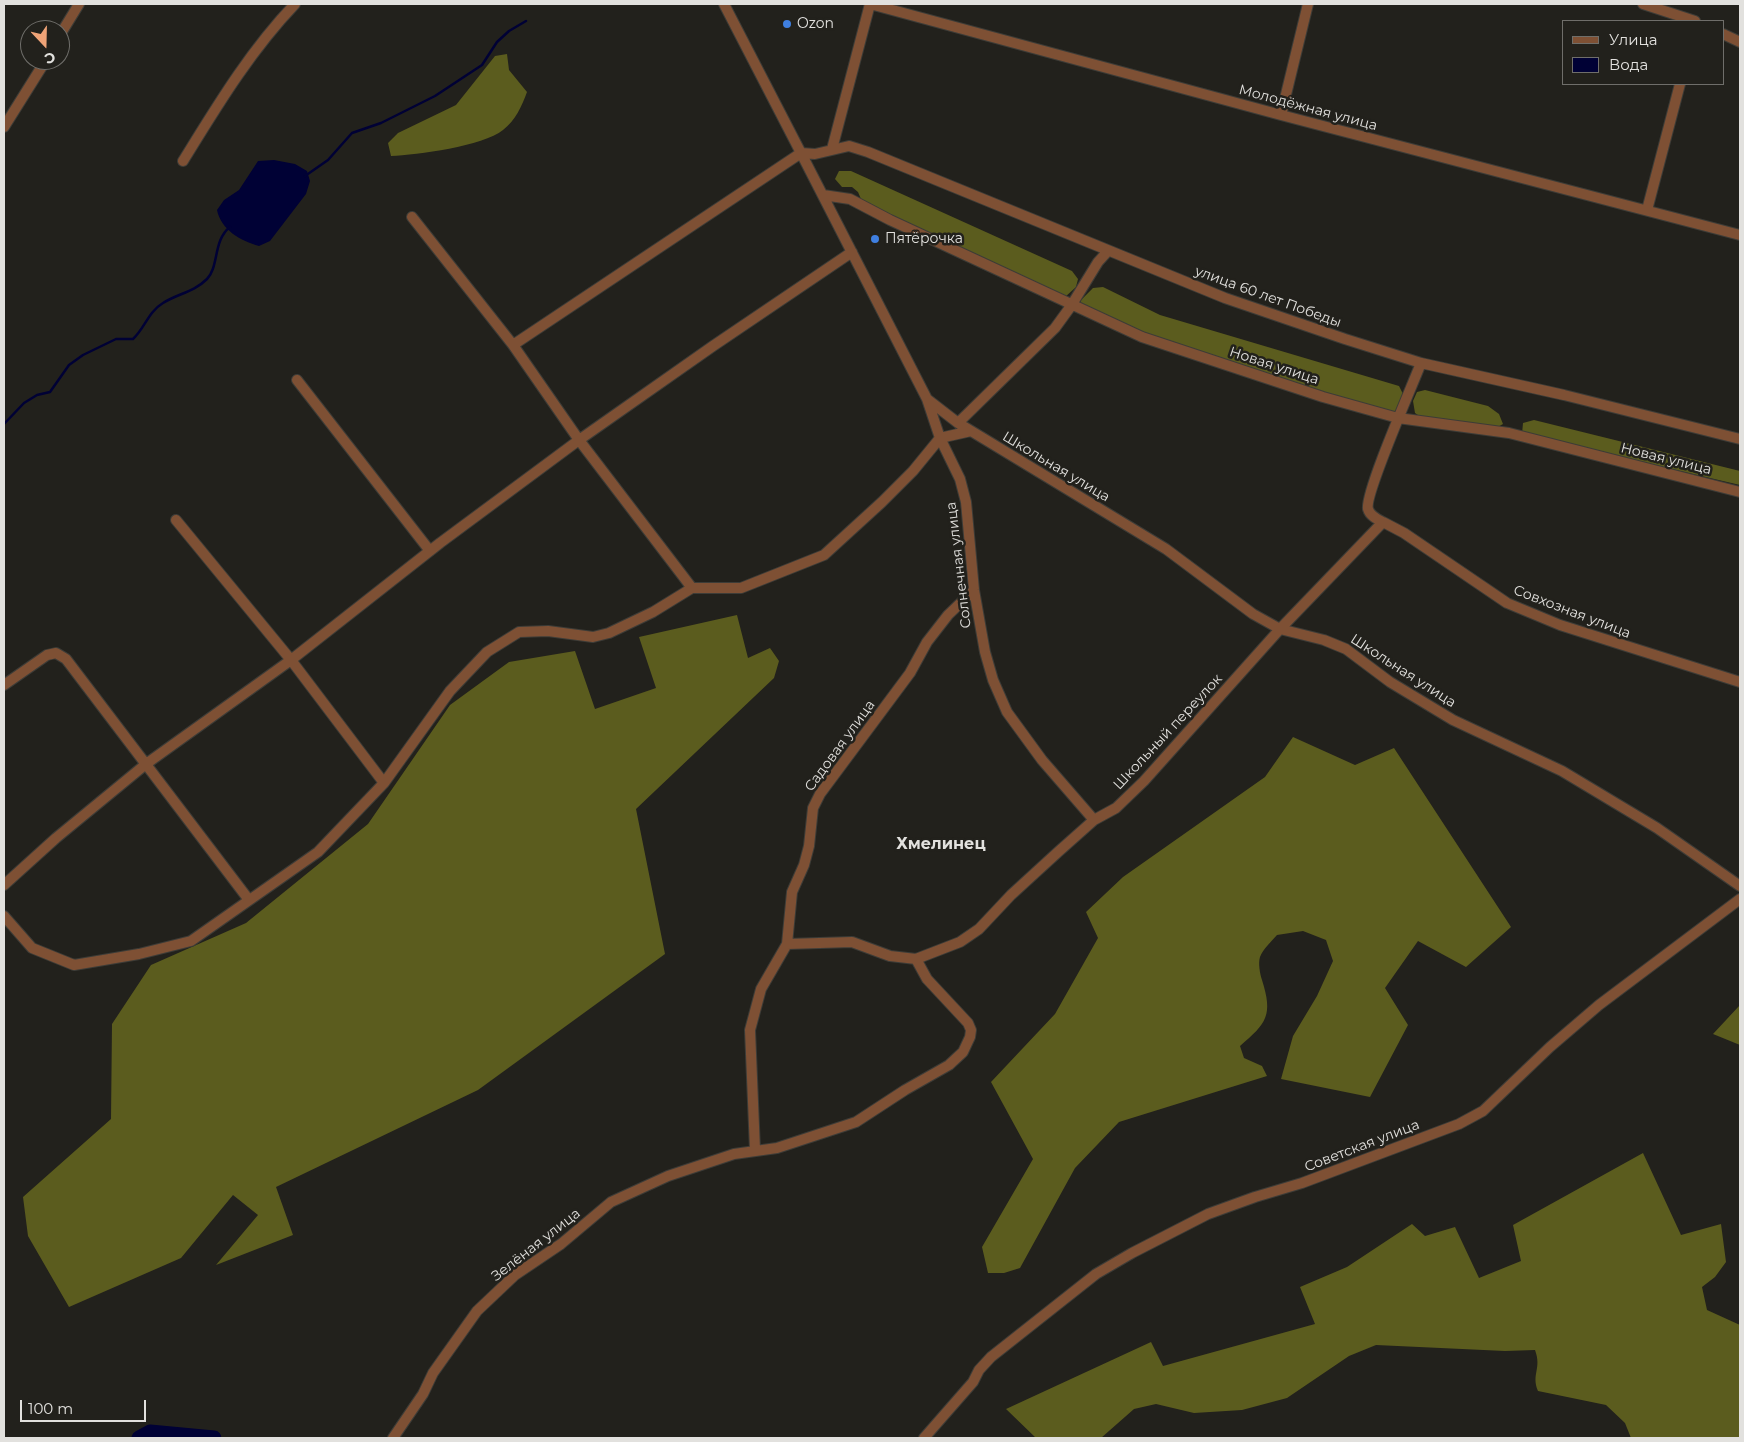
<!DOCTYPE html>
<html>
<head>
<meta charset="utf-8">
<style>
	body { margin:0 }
	#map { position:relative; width:1744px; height:1442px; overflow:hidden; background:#22211c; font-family:Montserrat,sans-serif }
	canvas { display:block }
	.frame { position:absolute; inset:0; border:5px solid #e2e1de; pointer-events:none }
	.legend { position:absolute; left:1562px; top:20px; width:162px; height:65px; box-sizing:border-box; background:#22211c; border:1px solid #6f6e6a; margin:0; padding:6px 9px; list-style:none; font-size:15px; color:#e2e1de }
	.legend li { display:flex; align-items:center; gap:10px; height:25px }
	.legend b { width:25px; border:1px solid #6f6e6a }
	.north { position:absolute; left:20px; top:20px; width:50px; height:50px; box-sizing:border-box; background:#22211c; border:1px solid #6f6e6a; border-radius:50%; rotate:159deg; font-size:14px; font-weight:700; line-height:20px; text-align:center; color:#e2e1de }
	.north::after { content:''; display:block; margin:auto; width:18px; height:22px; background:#efa377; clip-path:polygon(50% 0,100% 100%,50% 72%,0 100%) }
	.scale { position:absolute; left:20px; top:1400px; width:126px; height:22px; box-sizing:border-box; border:2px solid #e2e1de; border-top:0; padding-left:6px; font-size:15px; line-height:18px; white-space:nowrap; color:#e2e1de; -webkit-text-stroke:4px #22211c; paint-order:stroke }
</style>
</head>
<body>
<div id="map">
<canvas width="1744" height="1442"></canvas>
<div class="frame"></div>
<ul class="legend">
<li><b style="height:6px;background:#7e5034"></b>Улица</li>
<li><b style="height:14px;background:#000135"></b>Вода</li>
</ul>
<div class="north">С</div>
<div class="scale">100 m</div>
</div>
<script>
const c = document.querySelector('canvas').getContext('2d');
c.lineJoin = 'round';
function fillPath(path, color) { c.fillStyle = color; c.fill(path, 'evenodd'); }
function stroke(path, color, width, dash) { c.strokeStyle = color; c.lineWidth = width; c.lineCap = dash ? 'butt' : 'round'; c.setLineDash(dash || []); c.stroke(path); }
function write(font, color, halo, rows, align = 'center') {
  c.font = font + ' Montserrat,sans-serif'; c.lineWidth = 5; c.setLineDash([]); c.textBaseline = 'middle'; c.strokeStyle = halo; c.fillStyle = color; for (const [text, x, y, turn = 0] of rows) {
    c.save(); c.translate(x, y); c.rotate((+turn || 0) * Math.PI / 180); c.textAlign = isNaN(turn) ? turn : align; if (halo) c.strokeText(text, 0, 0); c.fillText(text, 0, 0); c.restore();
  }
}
const forest = new Path2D(`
	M507 54 509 70 527 92C522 106 515 121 503 130 483 146 417 155 391 156L388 143 398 133 456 105 495 56Z
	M839 171H851L1072 271 1078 279 1076 287 1064 298 863 204 858 192 852 187H842L835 179Z
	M1103 287 1160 315 1399 386 1403 394 1398 408 1393 414 1146 337 1080 306 1081 300 1093 288Z
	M1425 390 1488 406 1499 414 1503 424 1496 428 1422 418 1415 413 1413 401 1417 392Z
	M1534 420 1740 471V485L1522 434 1523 423Z
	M737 615 748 658 770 648 779 661 774 678 636 809 665 954 478 1090 276 1187 293 1235 216 1265 258 1215 233 1195 181 1258 69 1307 28 1236 23 1197 111 1119 112 1024 151 965 246 923 368 824 450 705 509 662 575 651 595 709 656 688 639 637Z
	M1293 737 1355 765 1394 748 1511 927 1466 967 1418 941 1385 988 1408 1025 1370 1097 1281 1079 1293 1036 1317 996 1333 961 1326 940 1303 931 1277 935C1272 941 1263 949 1260 957 1258 963 1260 974 1262 980 1273 1015 1267 1023 1240 1046L1244 1058 1262 1066 1267 1076 1119 1122 1075 1168 1020 1268 1004 1273H988L982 1247 1033 1159 991 1082 1055 1014 1098 938 1086 912 1123 877 1265 777Z
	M1740 1005V1045L1713 1034Z
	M1643 1153 1681 1235 1721 1224 1726 1262 1715 1277 1702 1287 1707 1310 1740 1325V1438H1631L1625 1423 1606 1405 1538 1391C1531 1374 1542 1369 1535 1350L1505 1351 1376 1345 1349 1356 1287 1398 1242 1410 1194 1413 1156 1404 1134 1409 1101 1438H1036L1006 1409 1151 1342 1163 1366 1315 1324 1300 1287 1347 1267 1412 1224 1425 1236 1455 1227 1479 1278 1521 1261 1513 1225Z
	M196 1431 216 1438H155Z`);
const water = new Path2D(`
	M274 160 295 164 307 171 310 181 306 194 270 241 259 246C241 241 221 230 217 210L224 200 239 190 258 161Z`);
const stream = new Path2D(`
	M305 176 328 160 352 133 381 123 435 96 482 65 497 42 509 31 526 21
	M4 424 24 403 37 395 50 392 69 365 83 355 116 339H133C145 328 148 312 163 303 177 294 194 292 207 279 219 267 213 240 230 227`);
const river = new Path2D(`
	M139 1438 150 1432 214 1438`);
const minor = new Path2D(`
	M870 4 1281 115 1740 235
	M1643 4 1695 21
	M1723 34 1740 42
	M60 35 79 4
	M1281 115 1308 4
	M4 127 46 60
	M832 149 870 4
	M801 153 815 154 849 146 868 152 1225 298 1345 339 1421 363 1564 395 1740 439
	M801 153 927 399 940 438 960 479 966 502 974 590 985 652 993 680 1007 712 1042 760 1094 820
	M183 161C217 106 250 51 295 4
	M823 195 850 199 890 220 1142 337 1323 397 1398 418 1509 433 1740 492
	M1647 210 1680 84
	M412 217 513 345
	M852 252 713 346 579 440 692 588H741L824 555 882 502 913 471 940 438 971 431
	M297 380 430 551
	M927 399 958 423 1166 549 1253 614 1280 629 1324 640 1346 649 1390 682 1453 720 1562 771 1657 828 1740 886
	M958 423 1055 328 1071 306 1098 262 1108 251
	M176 520 291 660 384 783
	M1383 522 1404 533 1507 603 1560 625 1740 682
	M4 685 47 655 56 653 66 659 249 900
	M4 885 56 838 146 764 291 660 440 543 579 440 513 345 801 153 724 4
	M4 916 32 948 74 965 139 954 191 941 318 852 384 783 450 691 487 652 519 632 548 631 593 637 609 633 653 612 692 588
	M787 944 852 942 890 956 916 959 960 942 979 929 1011 895 1058 852 1094 820 1116 808 1144 781 1280 629 1383 522C1377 519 1370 516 1368 509 1364 495 1413 384 1421 363
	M755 1150 750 1030 761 989 787 944 792 892 804 865 809 846 813 808 820 794 910 673 927 642 948 615 974 590
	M393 1438 423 1394 433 1373 477 1311 515 1275 561 1244 611 1202 668 1176 734 1154 777 1148 856 1122 905 1090 949 1065 963 1052 970 1037 971 1030 968 1023 927 979 916 959
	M924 1438 973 1382 979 1370 991 1357 1096 1274 1132 1253 1208 1214 1255 1197 1302 1183 1459 1124 1483 1111 1550 1047 1599 1005 1740 899`);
const markers = [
	[787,24,5,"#3f7fe0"],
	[875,239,5,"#3f7fe0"]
];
const poiNames = [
	["Ozon",797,24],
	["Пятёрочка",885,239]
];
const streetNames = [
	["Молодёжная улица",1308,108,15],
	["улица 60 лет Победы",1268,297,20],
	["Новая улица",1274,366,18],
	["Новая улица",1666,459,14],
	["Школьная улица",1056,467,31],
	["Солнечная улица",959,565,-97],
	["Совхозная улица",1572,612,21],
	["Школьная улица",1403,671,33],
	["Школьный переулок",1168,732,-47],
	["Садовая улица",840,746,-54],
	["Советская улица",1362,1146,-21],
	["Зелёная улица",536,1245,-38]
];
const quarterNames = [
	["Хмелинец",941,844]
];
fillPath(forest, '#5b5c1e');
fillPath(water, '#000135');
stroke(stream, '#000135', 2.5);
stroke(river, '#000135', 15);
stroke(minor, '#3d3c37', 12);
stroke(minor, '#7e5034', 10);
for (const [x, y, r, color] of markers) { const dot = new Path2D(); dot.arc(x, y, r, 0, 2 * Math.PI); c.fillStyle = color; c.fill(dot); stroke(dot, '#22211c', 2); }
write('14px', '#e2e1de', '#22211c', poiNames, 'left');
write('14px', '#e2e1de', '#22211c', streetNames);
write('bold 16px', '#e2e1de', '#22211c', quarterNames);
</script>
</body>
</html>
